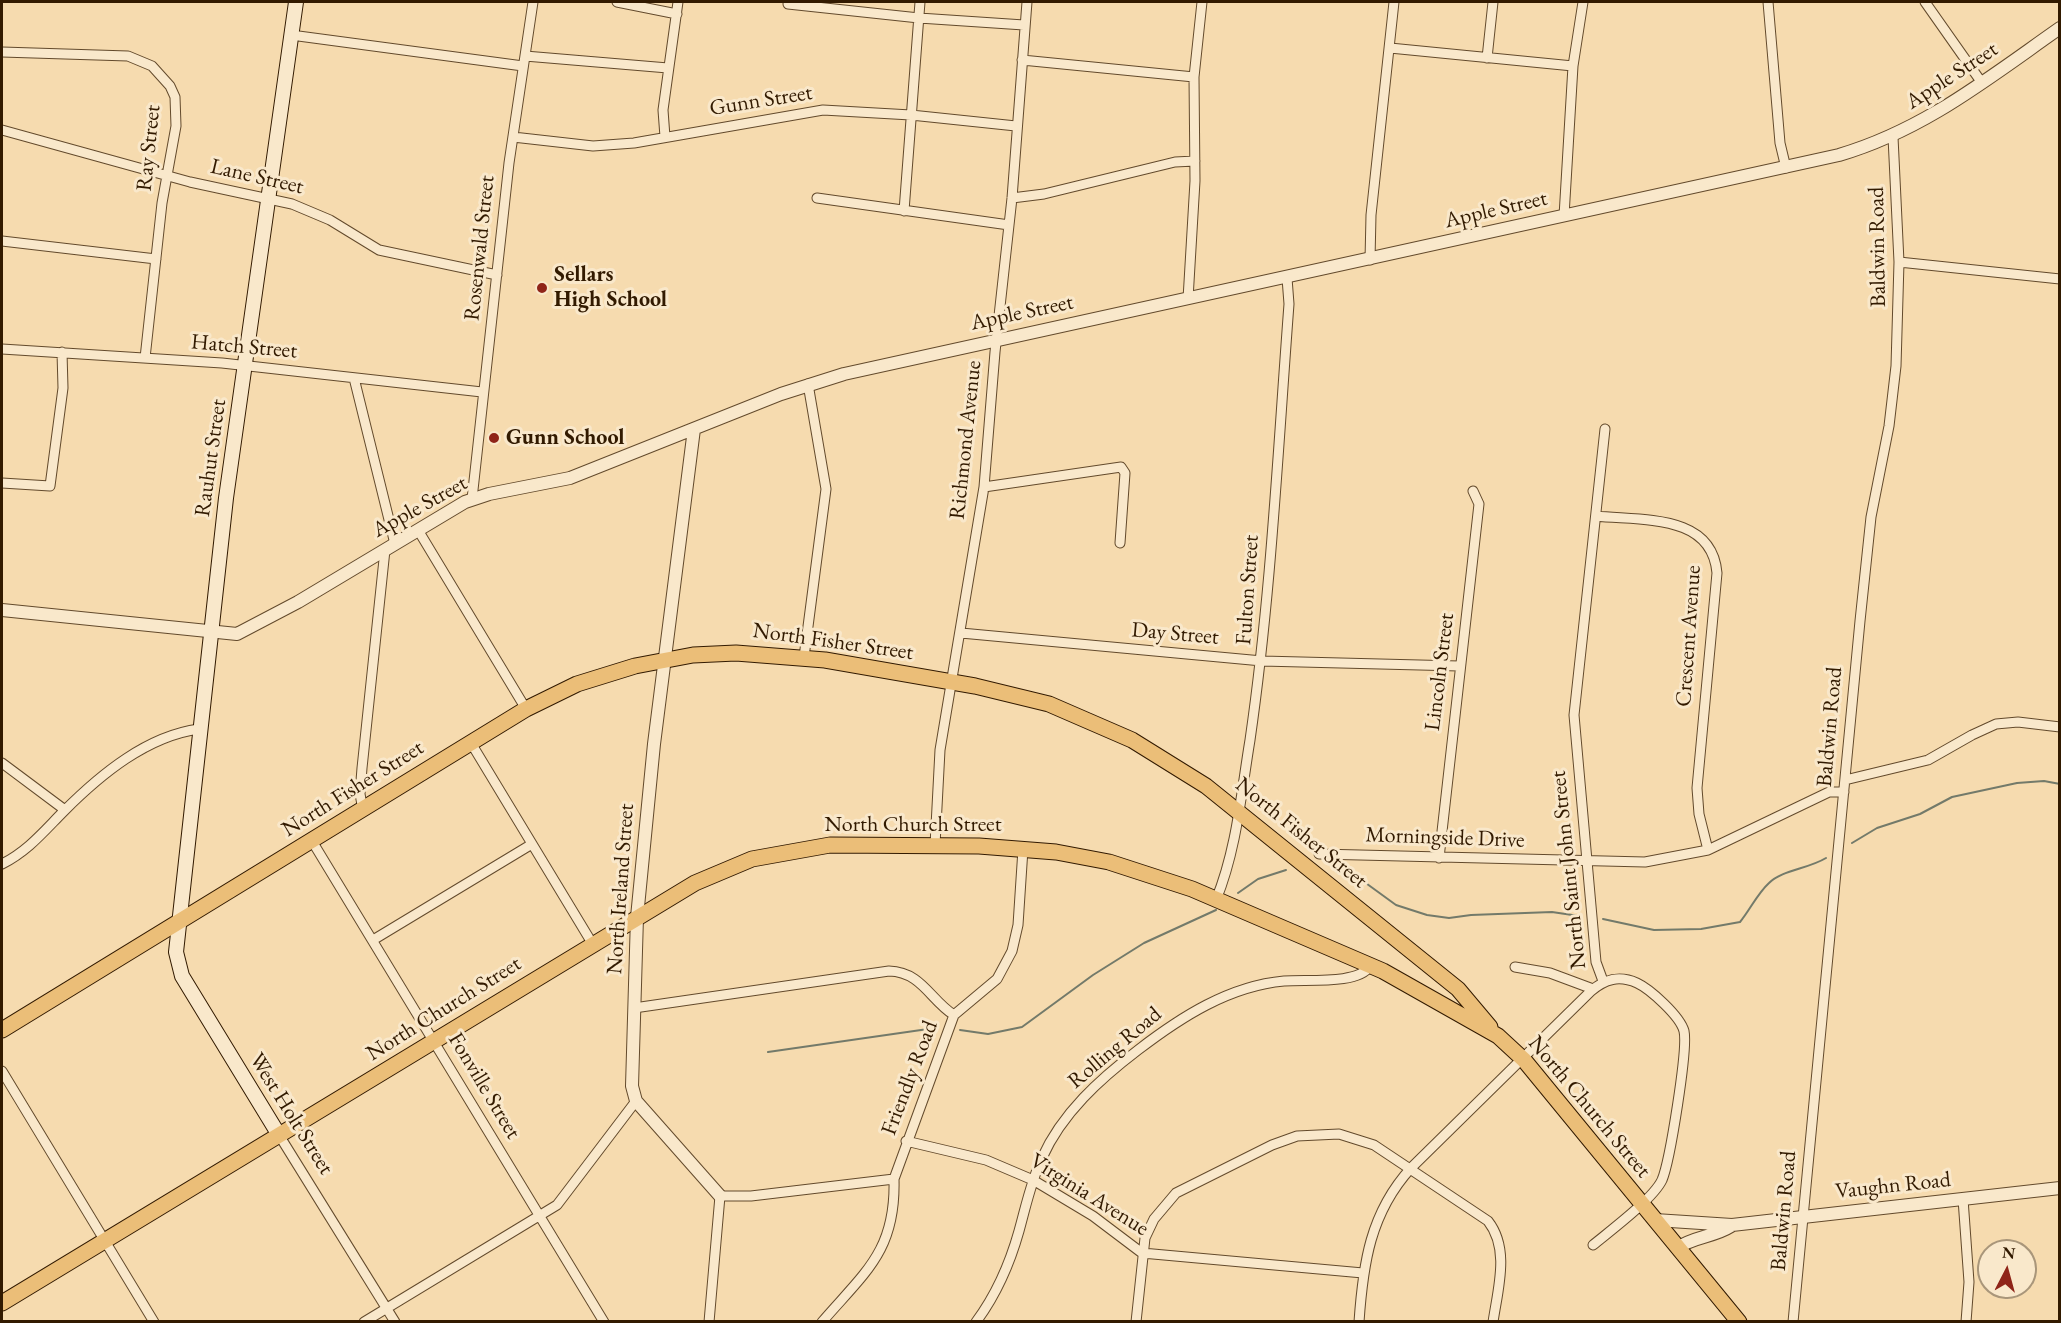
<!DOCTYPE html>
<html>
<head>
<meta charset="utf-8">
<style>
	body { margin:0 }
	#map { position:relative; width:2061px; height:1323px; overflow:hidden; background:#f6dbaf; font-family:"EB Garamond",serif }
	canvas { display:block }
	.frame { position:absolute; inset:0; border:3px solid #321a00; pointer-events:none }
	.north { position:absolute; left:1977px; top:1239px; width:60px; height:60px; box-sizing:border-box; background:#f9e8cb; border:2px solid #a9967a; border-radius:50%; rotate:6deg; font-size:16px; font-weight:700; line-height:24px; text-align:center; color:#321a00 }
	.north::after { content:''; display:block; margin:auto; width:21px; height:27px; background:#8f2418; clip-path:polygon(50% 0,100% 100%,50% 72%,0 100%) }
</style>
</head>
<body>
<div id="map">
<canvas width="2061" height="1323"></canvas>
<div class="frame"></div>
<div class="north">N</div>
</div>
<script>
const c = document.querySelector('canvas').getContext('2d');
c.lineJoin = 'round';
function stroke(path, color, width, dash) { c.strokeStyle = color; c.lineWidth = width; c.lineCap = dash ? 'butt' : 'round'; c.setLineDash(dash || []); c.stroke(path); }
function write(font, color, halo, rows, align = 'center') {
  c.font = font + ' "EB Garamond",serif'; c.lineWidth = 6; c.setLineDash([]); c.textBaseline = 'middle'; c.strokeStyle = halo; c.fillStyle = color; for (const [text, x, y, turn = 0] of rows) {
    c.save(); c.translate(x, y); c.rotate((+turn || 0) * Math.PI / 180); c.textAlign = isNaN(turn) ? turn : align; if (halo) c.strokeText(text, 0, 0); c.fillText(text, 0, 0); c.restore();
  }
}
const stream = new Path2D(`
	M1852 843 1877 828 1920 814 1952 797 2017 783 2044 781 2060 784
	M1337 872 1363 881 1396 905 1427 915 1449 918 1471 915 1552 912 1579 916
	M1238 893 1258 879 1286 870
	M1603 919 1654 930 1701 929 1740 922C1750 910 1757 894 1769 883 1782 870 1808 869 1826 858
	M960 1030 988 1034 1022 1027 1093 975 1144 943 1216 910
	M768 1052 935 1028`);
const minor = new Path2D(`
	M617 2 677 14
	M1768 2 1780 143 1786 168
	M1925 2 1982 83
	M788 4 919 18 1024 25
	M291 35 523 66
	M1390 48 1573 66
	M2 52 128 56 152 66 170 86 175 97 176 126 162 203 145 358
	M525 56 668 68
	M1487 58 1493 2
	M1022 60 1194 77
	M2 130 190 182 292 204 330 220 379 250 497 275
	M513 137 593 146 634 143 823 110 911 115 1016 126
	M665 137 663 110 678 2
	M817 198 1009 225
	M1012 198 1044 194 1175 162 1195 161
	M904 211 920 2
	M1564 216 1573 66 1583 2
	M2 241 156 259
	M1370 260 1371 215 1394 2
	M1899 262 2060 279
	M1188 299 1195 181 1194 77 1202 2
	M2 349 222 363 482 392
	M354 378 395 544
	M2 483 50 486 63 388 62 352
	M984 487 1121 467 1125 473 1120 543
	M472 499 509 163 533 2
	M1596 516C1641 521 1712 513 1717 573L1697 788 1699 814 1708 850
	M418 530 526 709
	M961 633 1262 661 1459 666
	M804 657 826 489 808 384
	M471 743 592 943
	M2 763 65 810
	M1845 780 1928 760 1972 735 1996 724 2018 722 2060 727
	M363 810 360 794 362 768 385 550
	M312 841 604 1322
	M935 845 940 750 984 487 995 352 1012 198 1027 2
	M1319 854 1645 862 1708 850 1829 792H1844
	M1439 858 1479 504 1473 491
	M2 864C28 851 44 831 64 811 101 774 147 736 199 729
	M1216 900C1237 848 1241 794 1250 740 1271 595 1278 449 1289 304L1287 278
	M373 940 532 844
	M1515 967 1550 973 1593 989
	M1603 981 1596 962 1574 715 1605 429
	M634 1008 889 971C922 972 930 1000 954 1015
	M2 1071 154 1322
	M279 1135 395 1322
	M906 1141 986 1160 1033 1180 1093 1216 1142 1253 1363 1273
	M1963 1199 1969 1282 1966 1322
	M364 1322 557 1205 636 1101
	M709 1322 720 1196H751L894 1179
	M822 1322C865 1272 896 1251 894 1179L954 1015 997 979 1012 951 1018 925 1023 849
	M976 1322C996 1295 1010 1263 1019 1231 1026 1206 1031 1181 1042 1158 1062 1113 1100 1079 1138 1050 1181 1017 1229 986 1284 981 1307 979 1358 985 1370 966
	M1136 1322 1145 1238 1154 1219 1176 1193 1272 1145 1297 1136 1339 1134 1374 1145 1488 1221C1510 1249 1498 1288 1493 1322
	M1359 1322C1363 1264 1370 1213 1411 1168L1591 991C1605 979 1619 975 1637 983 1650 989 1680 1016 1684 1031 1688 1049 1670 1161 1662 1180 1653 1199 1610 1231 1593 1245
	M1793 1322 1860 621 1871 517 1889 426 1896 366 1899 262 1893 137`);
const tertiary = new Path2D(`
	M694 429 654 744 637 917 632 1086 636 1101 720 1196
	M2 610 237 634 298 602 465 502 489 494 570 478 781 394 844 374 1839 155C1924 130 1987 79 2060 28
	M1655 1220 1732 1225 2060 1188
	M1677 1248C1695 1236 1714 1237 1731 1226`);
const secondary = new Path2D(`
	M279 1135 182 976 176 952 226 498 296 2`);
const primary = new Path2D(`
	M2 1030 526 709 577 684 635 666 693 655 736 653 825 660 975 686 1049 704 1132 740 1206 786 1458 989 1490 1027
	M2 1303 695 883 752 859 830 845 979 846 1056 852 1109 862 1192 889 1383 971 1498 1036 1524 1060 1739 1322`);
const markers = [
	[542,288,6,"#8f2418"],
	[494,438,6,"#8f2418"]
];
const streetNames = [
	["Apple Street",1952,76,-33],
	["Gunn Street",761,101,-9],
	["Ray Street",149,148,-84],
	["Lane Street",257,177,13],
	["Apple Street",1496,210,-13],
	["Baldwin Road",1878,247,-91],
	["Rosenwald Street",480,248,-84],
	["Apple Street",1022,313,-12],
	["Hatch Street",244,347,5],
	["Richmond Avenue",966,440,-84],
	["Rauhut Street",211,458,-82],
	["Apple Street",420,507,-29],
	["Fulton Street",1248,590,-86],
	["Day Street",1175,634,5],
	["Crescent Avenue",1689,636,-86],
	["North Fisher Street",833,642,8],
	["Lincoln Street",1440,672,-83],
	["Baldwin Road",1830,727,-85],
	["North Fisher Street",353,789,-32],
	["North Church Street",913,825],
	["North Fisher Street",1301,833,39],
	["Morningside Drive",1445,838,2],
	["North Saint John Street",1569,870,-96],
	["North Ireland Street",621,889,-86],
	["North Church Street",444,1009,-32],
	["Rolling Road",1115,1048,-40],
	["Friendly Road",910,1078,-69],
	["Fonville Street",484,1086,59],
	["North Church Street",1589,1107,50],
	["West Holt Street",291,1114,58],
	["Vaughn Road",1893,1186,-6],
	["Virginia Avenue",1089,1195,32],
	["Baldwin Road",1784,1211,-85]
];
const poiNames = [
	["Sellars",554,275],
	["High School",554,300],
	["Gunn School",506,438]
];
stroke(stream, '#737a6a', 2);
stroke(minor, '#634a2c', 11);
stroke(tertiary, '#634a2c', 14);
stroke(secondary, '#321a00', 16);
stroke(primary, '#321a00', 17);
stroke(minor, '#f9e8cb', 9);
stroke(tertiary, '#f9e8cb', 12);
stroke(secondary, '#f9e8cb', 14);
stroke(primary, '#ebbe78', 15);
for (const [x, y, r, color] of markers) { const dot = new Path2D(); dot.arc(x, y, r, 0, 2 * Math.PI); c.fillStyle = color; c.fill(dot); stroke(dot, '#f9e8cb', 2); }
write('22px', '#321a00', '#f9e8cb', streetNames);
write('bold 22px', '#321a00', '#f9e8cb', poiNames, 'left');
</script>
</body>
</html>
